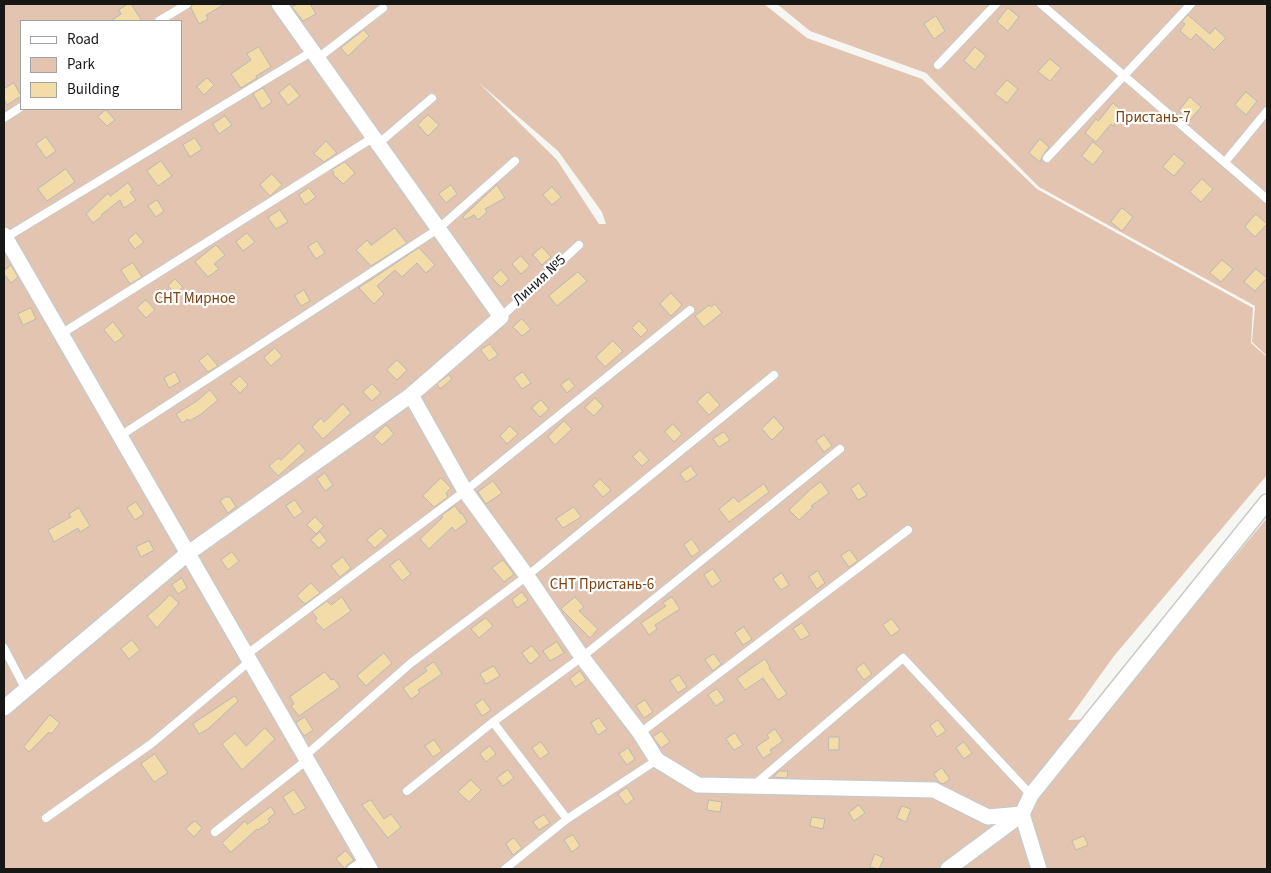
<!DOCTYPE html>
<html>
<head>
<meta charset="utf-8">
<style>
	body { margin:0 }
	#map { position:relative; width:1271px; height:873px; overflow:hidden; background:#f6f7f3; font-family:"Source Sans 3",sans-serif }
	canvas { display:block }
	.frame { position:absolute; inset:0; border:5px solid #171716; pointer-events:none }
	.legend { position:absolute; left:20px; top:20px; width:162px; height:90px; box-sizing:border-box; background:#fff; border:1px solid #a2a2a2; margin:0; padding:6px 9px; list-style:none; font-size:15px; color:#171716 }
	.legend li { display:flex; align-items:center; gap:10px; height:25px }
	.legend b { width:25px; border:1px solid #a2a2a2 }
</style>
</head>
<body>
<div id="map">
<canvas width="1271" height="873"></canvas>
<div class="frame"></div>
<ul class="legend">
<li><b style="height:6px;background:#fff"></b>Road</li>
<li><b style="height:14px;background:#e3c4b0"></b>Park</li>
<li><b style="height:14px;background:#f3dca8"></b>Building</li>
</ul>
</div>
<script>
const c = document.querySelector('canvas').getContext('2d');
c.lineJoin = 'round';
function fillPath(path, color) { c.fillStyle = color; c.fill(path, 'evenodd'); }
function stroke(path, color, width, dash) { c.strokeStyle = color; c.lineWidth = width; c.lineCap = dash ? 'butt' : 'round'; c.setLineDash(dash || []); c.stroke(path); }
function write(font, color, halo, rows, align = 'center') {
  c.font = font + ' "Source Sans 3",sans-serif'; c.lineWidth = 4.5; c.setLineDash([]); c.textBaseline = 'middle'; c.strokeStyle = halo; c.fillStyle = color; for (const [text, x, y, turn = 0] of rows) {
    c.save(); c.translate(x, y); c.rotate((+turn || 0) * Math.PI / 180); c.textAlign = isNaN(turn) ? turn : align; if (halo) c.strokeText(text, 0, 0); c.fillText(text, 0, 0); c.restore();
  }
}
const green = new Path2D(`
	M4 4H764L807 38 922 79 1037 189 1253 308 1251 343 1267 357V475L1114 656 1068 720 1100 719 1267 518V869H4ZM21 21H181V109H21ZM478 82 558 151 602 212 606 224H599L557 160Z
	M777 4H1267V356L1252 342 1255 306 1039 187 926 73 810 31Z`);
const building = new Path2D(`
	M128 4H131L142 21H111L121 14 119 10Z
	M193 4H225L206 15 208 19 199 24 191 8Z
	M298 4H310L316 14 303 21 292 7Z
	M1008 8 1019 17 1008 31 997 22Z
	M1188 15 1210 34 1215 28 1226 38 1214 50 1196 34 1191 40 1180 31 1185 24 1182 22Z
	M936 16 945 31 934 39 924 24Z
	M364 30 369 36 348 56 341 48Z
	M259 47 271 67 256 76 257 78 241 88 231 74 251 60 247 54Z
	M975 47 986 56 975 70 964 61Z
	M1050 59 1061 68 1050 81 1038 72Z
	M207 78 214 85 204 95 197 87Z
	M1007 80 1018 89 1007 103 995 94Z
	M14 83 21 96 7 105 4 99V89Z
	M290 84 300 96 288 105 279 93Z
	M263 88 272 102 262 109 253 94Z
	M1246 92 1257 101 1246 115 1235 105Z
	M1190 97 1201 107 1190 120 1179 111Z
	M1113 103 1124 112 1113 126 1111 124 1096 142 1085 133 1096 119 1098 121Z
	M106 110 115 120 107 126 98 117Z
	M428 115 439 125 428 136 418 125Z
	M225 116 232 125 219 134 213 124Z
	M46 137 56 151 46 158 36 144Z
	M195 138 202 149 190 157 183 145Z
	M1040 139 1049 147 1043 155 1040 162 1029 153Z
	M326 141 337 153 324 162 314 154Z
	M1093 142 1104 151 1093 165 1082 156Z
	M1174 154 1185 163 1174 176 1163 167Z
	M161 161 172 176 158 186 147 171Z
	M345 162 355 173 343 184 333 174 334 172 332 170Z
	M66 169 75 182 47 201 38 189Z
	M272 174 282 185 270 196 260 185Z
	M1202 179 1213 189 1201 202 1190 192Z
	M128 183 133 190 130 192 136 200 124 208 120 200 101 215 102 216 93 223 86 214 108 193 110 196Z
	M451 185 457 194 446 203 439 194Z
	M497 185 505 198 485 209 487 212 478 220 474 215 465 220 463 217Z
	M552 187 561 197 552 205 543 195Z
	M309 188 316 197 305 205 299 195Z
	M157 200 164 211 156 217 148 206Z
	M1122 208 1133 217 1122 231 1111 222Z
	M280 210 288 222 276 229 268 218Z
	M1256 214 1267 224 1255 237 1245 227Z
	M395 228 407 243 371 266 356 250 367 240 371 245Z
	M136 233 144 242 135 249 128 240Z
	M247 233 255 242 243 251 236 242Z
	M317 241 325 253 316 259 308 247Z
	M216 245 225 255 214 264 219 269 208 277 195 262Z
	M542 247 551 257 542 265 533 255Z
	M419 248 435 265 426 273 417 263 402 277 395 270 377 286 384 294 374 304 359 288Z
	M521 256 530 266 521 274 512 264Z
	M1222 260 1233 269 1221 282 1210 273Z
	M133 263 142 277 130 284 121 270Z
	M11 265 18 277 11 283 4 274V271Z
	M1256 269 1267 278 1255 291 1244 282Z
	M501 270 509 279 501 287 492 278Z
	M578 272 587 281 557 306 549 296Z
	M175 279 183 287 175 294 168 286Z
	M304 290 310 301 301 306 295 296Z
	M671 293 682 305 671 316 660 304Z
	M146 300 155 310 146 318 137 308Z
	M715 304 722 313 704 327 695 316 709 305 711 307Z
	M31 308 36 319 23 325 18 314Z
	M522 319 531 329 522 336 513 327Z
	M639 321 648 330 641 337 632 328Z
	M113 322 124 336 115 343 104 330Z
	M613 341 623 351 605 367 596 357Z
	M490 344 498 355 489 361 481 350Z
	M275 348 282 356 271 366 264 358Z
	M208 354 218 366 208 372 199 361Z
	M397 360 407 370 397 380 387 370Z
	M175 372 180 382 169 388 164 378Z
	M523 372 531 383 522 389 514 378Z
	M449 375 452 379 440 389 437 384Z
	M240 376 248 385 240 393 231 384Z
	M569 379 575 386 567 393 561 385Z
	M372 384 381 393 372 401 363 392Z
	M210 390 218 400 200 415 189 421 188 419 182 423 176 414 197 401Z
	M708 392 720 405 709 415 697 402Z
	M595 398 603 406 594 416 585 408Z
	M541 400 549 409 540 417 532 408Z
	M343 404 351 413 323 439 312 427 321 418 324 422Z
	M774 417 784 428 772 440 762 429Z
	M564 421 572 429 555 445 548 437Z
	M673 424 682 434 674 442 665 432Z
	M386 425 394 434 382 445 374 437Z
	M510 426 518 434 507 444 500 436Z
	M724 432 730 440 719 447 713 439Z
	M824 435 832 446 824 452 816 441Z
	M299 443 306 451 278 476 269 466 278 458 281 460Z
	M640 450 649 460 642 466 633 457Z
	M691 466 697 475 686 482 680 474Z
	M325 473 333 485 325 491 317 479Z
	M441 478 451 488 446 493 448 497 434 507 423 496Z
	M600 479 611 490 603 497 593 486Z
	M493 481 502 493 486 504 478 492Z
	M821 482 829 493 811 506 813 507 799 520 789 510 811 489Z
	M859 483 867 495 858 500 851 489Z
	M764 484 769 492 729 522 719 509 734 497 738 502Z
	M226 497H230L236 507 228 513 220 501Z
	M295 500 303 512 294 518 286 506Z
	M136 502 144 514 135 520 127 508Z
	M455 506 461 514 462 513 467 522 455 531 452 527 429 549 420 539 443 517 441 516Z
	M574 507 581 517 563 528 556 519Z
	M79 508 90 526 80 532 78 528 54 542 48 530 71 517 69 514Z
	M315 517 324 526 316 534 307 525Z
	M381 528 388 536 375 548 367 540Z
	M320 532 327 541 319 548 311 540Z
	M692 539 700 551 692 557 684 545Z
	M149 541 154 550 141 557 136 547Z
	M850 550 858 561 849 567 841 556Z
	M232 552 239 561 228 570 221 560Z
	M343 557 351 568 340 577 331 566Z
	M399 559 411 574 402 581 390 566Z
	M503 560 514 574 504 582 492 568Z
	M713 569 721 581 712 587 704 575Z
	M818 571 825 583 817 589 809 577Z
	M782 573 789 585 781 590 773 579Z
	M182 578 187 588 178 594 172 585Z
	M311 583 320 593 305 604 297 596Z
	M522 592 528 600 517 608 512 600Z
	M170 595 179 603 157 628 147 616 159 606Z
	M342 597 351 611 324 630 315 621 317 618 312 612 327 601 331 605Z
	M575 597 584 607 579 611 598 629 590 638 561 609Z
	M672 597 680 609 655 625 657 629 649 635 641 623 666 606 663 603Z
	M486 618 493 626 479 638 471 629Z
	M892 619 900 630 891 636 883 625Z
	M802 623 810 635 801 640 793 629Z
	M744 627 752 639 743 645 735 633Z
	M132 640 140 650 129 659 121 649Z
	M557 642 564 653 550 661 543 651Z
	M532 646 540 656 530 664 522 653Z
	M384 653 392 663 366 686 357 676Z
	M714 654 721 664 713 671 705 660Z
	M765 659 770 667 769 668 787 694 778 700 763 678 745 690 737 679Z
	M434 662 442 674 418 690 420 693 411 699 403 688 427 671 425 668Z
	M864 663 872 674 864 680 856 669Z
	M494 666 500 676 486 684 480 674Z
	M580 671 586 680 575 687 570 679Z
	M325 672 331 680 334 679 340 687 299 716 291 706 294 704 290 697Z
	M679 675 687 687 678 693 670 681Z
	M717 689 725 700 716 706 708 695Z
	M235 696 238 701 208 729 199 734 193 724Z
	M483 699 491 710 482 716 475 705Z
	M645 700 653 712 644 718 636 706Z
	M50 715 60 723 51 734 49 732 29 752 24 747Z
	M305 717 313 730 304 736 296 723Z
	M599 718 607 729 598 735 591 723Z
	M938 720 946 731 937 737 930 726Z
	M265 728 275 739 242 770 222 744 235 733 246 746Z
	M775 729 783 741 770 750 772 753 763 758 756 747 769 738 767 735Z
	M662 731 670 742 661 748 653 737Z
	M735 733 743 745 734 750 726 739Z
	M829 737H839V750H829Z
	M434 740 442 751 433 757 425 746Z
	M541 742 549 753 540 759 532 748Z
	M964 742 972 753 964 759 956 748Z
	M490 746 496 754 486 762 480 754Z
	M628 748 635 759 627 765 619 754Z
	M155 754 168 773 154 782 141 764Z
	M942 768 950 779 943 784 939 782 934 774Z
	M508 770 514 778 503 786 497 778Z
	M780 771H788L787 778 773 777Z
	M471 780 481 790 469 802 458 792Z
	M627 788 634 799 626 805 618 794Z
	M294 790 306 808 294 815 283 797Z
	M371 800 384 819 391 814 401 827 388 838 362 805Z
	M709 800 722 802 720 812 707 810Z
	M859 805 865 813 854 821 849 813Z
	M902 806 911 809 906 822 897 818Z
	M271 807 275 813 268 819 270 822 258 830 257 829 231 852 222 843 245 821 247 824Z
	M544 815 550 823 539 830 533 822Z
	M812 817 825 819 823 829 810 826Z
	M195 821 202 828 194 837 186 829Z
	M573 835 580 846 572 852 564 840Z
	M1084 836 1088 845 1076 850 1072 841Z
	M514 838 522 848 513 855 506 844Z
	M346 851 354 860 347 865 345 869 336 859Z
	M875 854 884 858 879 869 870 867Z`);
const service = new Path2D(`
	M1041 4 1267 199
	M159 21 187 4
	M318 58 383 8
	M938 65 996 4
	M4 118 21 107
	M378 144 432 98
	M1047 158 1191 4
	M1225 162 1267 111
	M5 238 313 51
	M501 317 579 245
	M61 334 374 137
	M120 436 438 229 515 161
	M4 648 26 690
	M246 655 465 491 690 310
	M493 722 567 819
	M640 733 908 530
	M305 756 411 663 527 576 774 375
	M754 785 903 658 1031 795
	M407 791 493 722 582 657 840 449
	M46 818 151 744 250 661
	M215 832 307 760
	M351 869 364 860
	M505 869 567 819 657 760`);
const minor = new Path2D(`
	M279 4 501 317 411 395 465 491 527 576 582 657 640 733 657 760 698 785 934 790 988 817 1022 814 1039 869
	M4 235 370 869
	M4 708 187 554 411 395
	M948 869 1022 814 1031 795 1267 502`);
const parkNames = [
	["Пристань-7",1153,119],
	["СНТ Мирное",195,300],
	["СНТ Пристань-6",602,586]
];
const streetNames = [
	["Линия №5",540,281,-43]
];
fillPath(green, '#e3c4b0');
fillPath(building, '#f3dca8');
stroke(building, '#bab9b6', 1);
stroke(service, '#c9cac7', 10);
stroke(minor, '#c9cac7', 18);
stroke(service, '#fff', 8);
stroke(minor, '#fff', 15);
write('15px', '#7c400d', '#fff', parkNames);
write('15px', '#171716', '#fff', streetNames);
</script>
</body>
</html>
